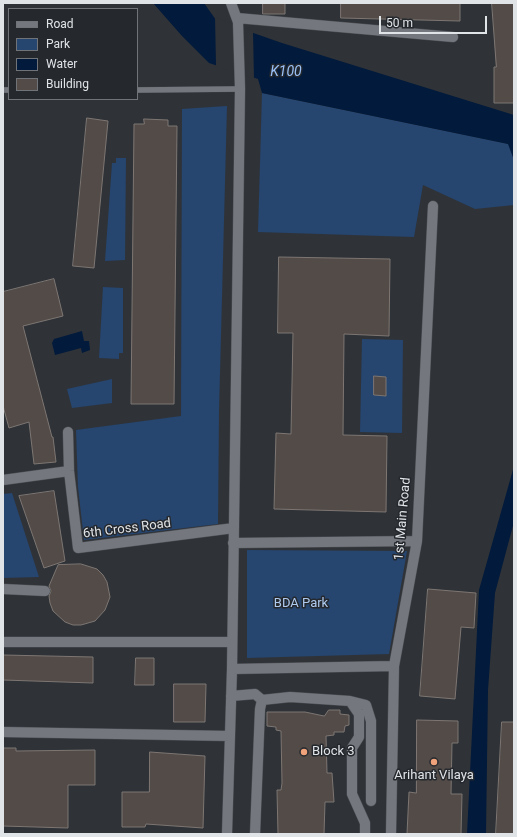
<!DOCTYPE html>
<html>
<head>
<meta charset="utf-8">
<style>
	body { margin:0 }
	#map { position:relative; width:517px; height:837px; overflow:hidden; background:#2f3338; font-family:Roboto,sans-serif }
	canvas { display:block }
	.frame { position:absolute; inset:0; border:4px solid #e1e4e7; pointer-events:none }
	.legend { position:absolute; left:8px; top:8px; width:130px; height:92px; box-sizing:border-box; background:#25292e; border:1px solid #707478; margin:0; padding:5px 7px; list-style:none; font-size:12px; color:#e1e4e7 }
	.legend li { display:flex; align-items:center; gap:8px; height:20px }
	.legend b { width:20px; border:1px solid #707478 }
	.scale { position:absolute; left:379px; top:16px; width:108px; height:18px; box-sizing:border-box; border:2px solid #e1e4e7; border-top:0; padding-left:5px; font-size:12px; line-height:14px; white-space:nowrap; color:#e1e4e7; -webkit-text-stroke:3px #25292e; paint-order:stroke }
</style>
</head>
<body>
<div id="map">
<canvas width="517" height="837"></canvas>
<div class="frame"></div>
<ul class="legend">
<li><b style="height:5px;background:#74787e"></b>Road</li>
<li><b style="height:11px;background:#26456f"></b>Park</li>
<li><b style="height:11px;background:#021a3b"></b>Water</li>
<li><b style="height:11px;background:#524b48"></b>Building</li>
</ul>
<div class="scale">50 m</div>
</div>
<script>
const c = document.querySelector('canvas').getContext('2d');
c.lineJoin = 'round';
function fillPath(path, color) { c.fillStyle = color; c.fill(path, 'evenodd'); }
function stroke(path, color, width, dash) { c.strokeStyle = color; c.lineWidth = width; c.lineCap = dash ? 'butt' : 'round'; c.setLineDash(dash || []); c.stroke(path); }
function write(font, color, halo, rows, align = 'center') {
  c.font = font + ' Roboto,sans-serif'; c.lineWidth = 3; c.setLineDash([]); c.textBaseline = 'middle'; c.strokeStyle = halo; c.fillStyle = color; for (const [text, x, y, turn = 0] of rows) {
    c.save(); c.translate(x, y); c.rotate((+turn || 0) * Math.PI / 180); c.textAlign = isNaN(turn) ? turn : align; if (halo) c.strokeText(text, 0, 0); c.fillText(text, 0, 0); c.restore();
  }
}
const green = new Path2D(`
	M262 93 509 144 514 160V205L475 209 423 185 414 237 258 232Z
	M227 106 219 411 218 524 84 540 78 487 76 430 181 416 182 109Z
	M116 158H126L125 260 105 261 112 163H116Z
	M103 287 123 288V353H119V359L99 358Z
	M362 339 403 340 402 433 360 432Z
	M112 379V403L72 408 67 389Z
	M12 493 39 577 3 578V494Z
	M247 550 407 551 389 654 247 658Z`);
const water = new Path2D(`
	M153 3H204L216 20 282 43 514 115V160L508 144 262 93 258 79 209 63 182 36Z
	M82 331 84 341H89L90 350 82 353 81 348 55 355 52 343 54 339Z
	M514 466V522L495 593 488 690 486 834H467L479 590Z`);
const pier = new Path2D(`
	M215 16 217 18 253 31 254 79 216 66Z`);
const building = new Path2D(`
	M263 3H285V14H263Z
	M341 3H460V21L341 18Z
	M492 3H514V103H494V67H496Z
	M87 118 108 121 94 268 73 266Z
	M144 119 168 120V126H177L174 404H131L134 124H144Z
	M279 257 390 259 389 336 344 334 343 435 387 436 386 512 274 509 276 433 291 434 293 333H278Z
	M54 279 63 316 23 326 52 437H53L56 462 34 464 29 422 9 428 3 406V292Z
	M374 376 386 377V396L374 395Z
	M54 491 65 561 44 568 19 496Z
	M81 564 97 569 103 575 107 582 110 597 105 610 95 621 81 625H73L65 622 53 611 50 603 49 596 51 591 49 586 58 565Z
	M428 589 476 593 474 628 461 627 455 699 420 696Z
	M3 655 93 657V683L3 680Z
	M136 658H154V685H135Z
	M174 684H206L205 722H174Z
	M329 710H340V714L349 715V725L345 726 344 732H334V735L326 736 327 773H332L334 802H325L324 834H278L277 790H281L282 783 281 731 276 730V727L267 726V712H305L324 716Z
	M417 720 458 721V743H452L451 794H462L461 834H407L409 792 416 793Z
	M502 722H514V834H496Z
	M3 748H16V751L95 750V785H68V828L3 826Z
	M150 752 205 756 203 828 146 824 145 827H122V792H149Z`);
const lane = new Path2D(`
	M3 90H9
	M137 90 240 89`);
const street = new Path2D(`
	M237 18 453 37
	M68 432 69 471 78 548 234 528
	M3 480 69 471
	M233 543 417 541
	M3 589 45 591
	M3 642H232
	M232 669 394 666
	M231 696 255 694 262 700
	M262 700 290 697 350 701 359 714V737L352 748V794L365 823V834
	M350 701 366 705 371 721V801
	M3 732 230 736
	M227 834 232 669 240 89 238 22 231 3
	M255 834 260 709 262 700
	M391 834 394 666 417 541 433 206`);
const markers = [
	[304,752,4,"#f0a27a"],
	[434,762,4,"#f0a27a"]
];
const streetNames = [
	["1st Main Road",403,519,-85],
	["6th Cross Road",127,529,-7]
];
const parkNames = [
	["BDA Park",301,604]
];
const poiNames = [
	["Block 3",312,752],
	["Arihant Vilaya",434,776,"center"]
];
const waterNames = [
	["K100",286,72]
];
fillPath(green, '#26456f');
fillPath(water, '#021a3b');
fillPath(pier, '#2f3338');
fillPath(building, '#524b48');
stroke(building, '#7d7672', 1);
stroke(lane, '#4c4f54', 6);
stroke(street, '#4c4f54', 11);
stroke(lane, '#74787e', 5.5);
stroke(street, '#74787e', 10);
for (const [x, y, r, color] of markers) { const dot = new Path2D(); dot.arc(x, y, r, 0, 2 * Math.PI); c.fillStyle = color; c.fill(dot); stroke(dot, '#25292e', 1.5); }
write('13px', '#e1e4e7', '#25292e', streetNames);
write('13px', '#afcaef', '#25292e', parkNames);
write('13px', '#e1e4e7', '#25292e', poiNames, 'left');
write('italic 14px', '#9ac2f9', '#25292e', waterNames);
</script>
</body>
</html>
